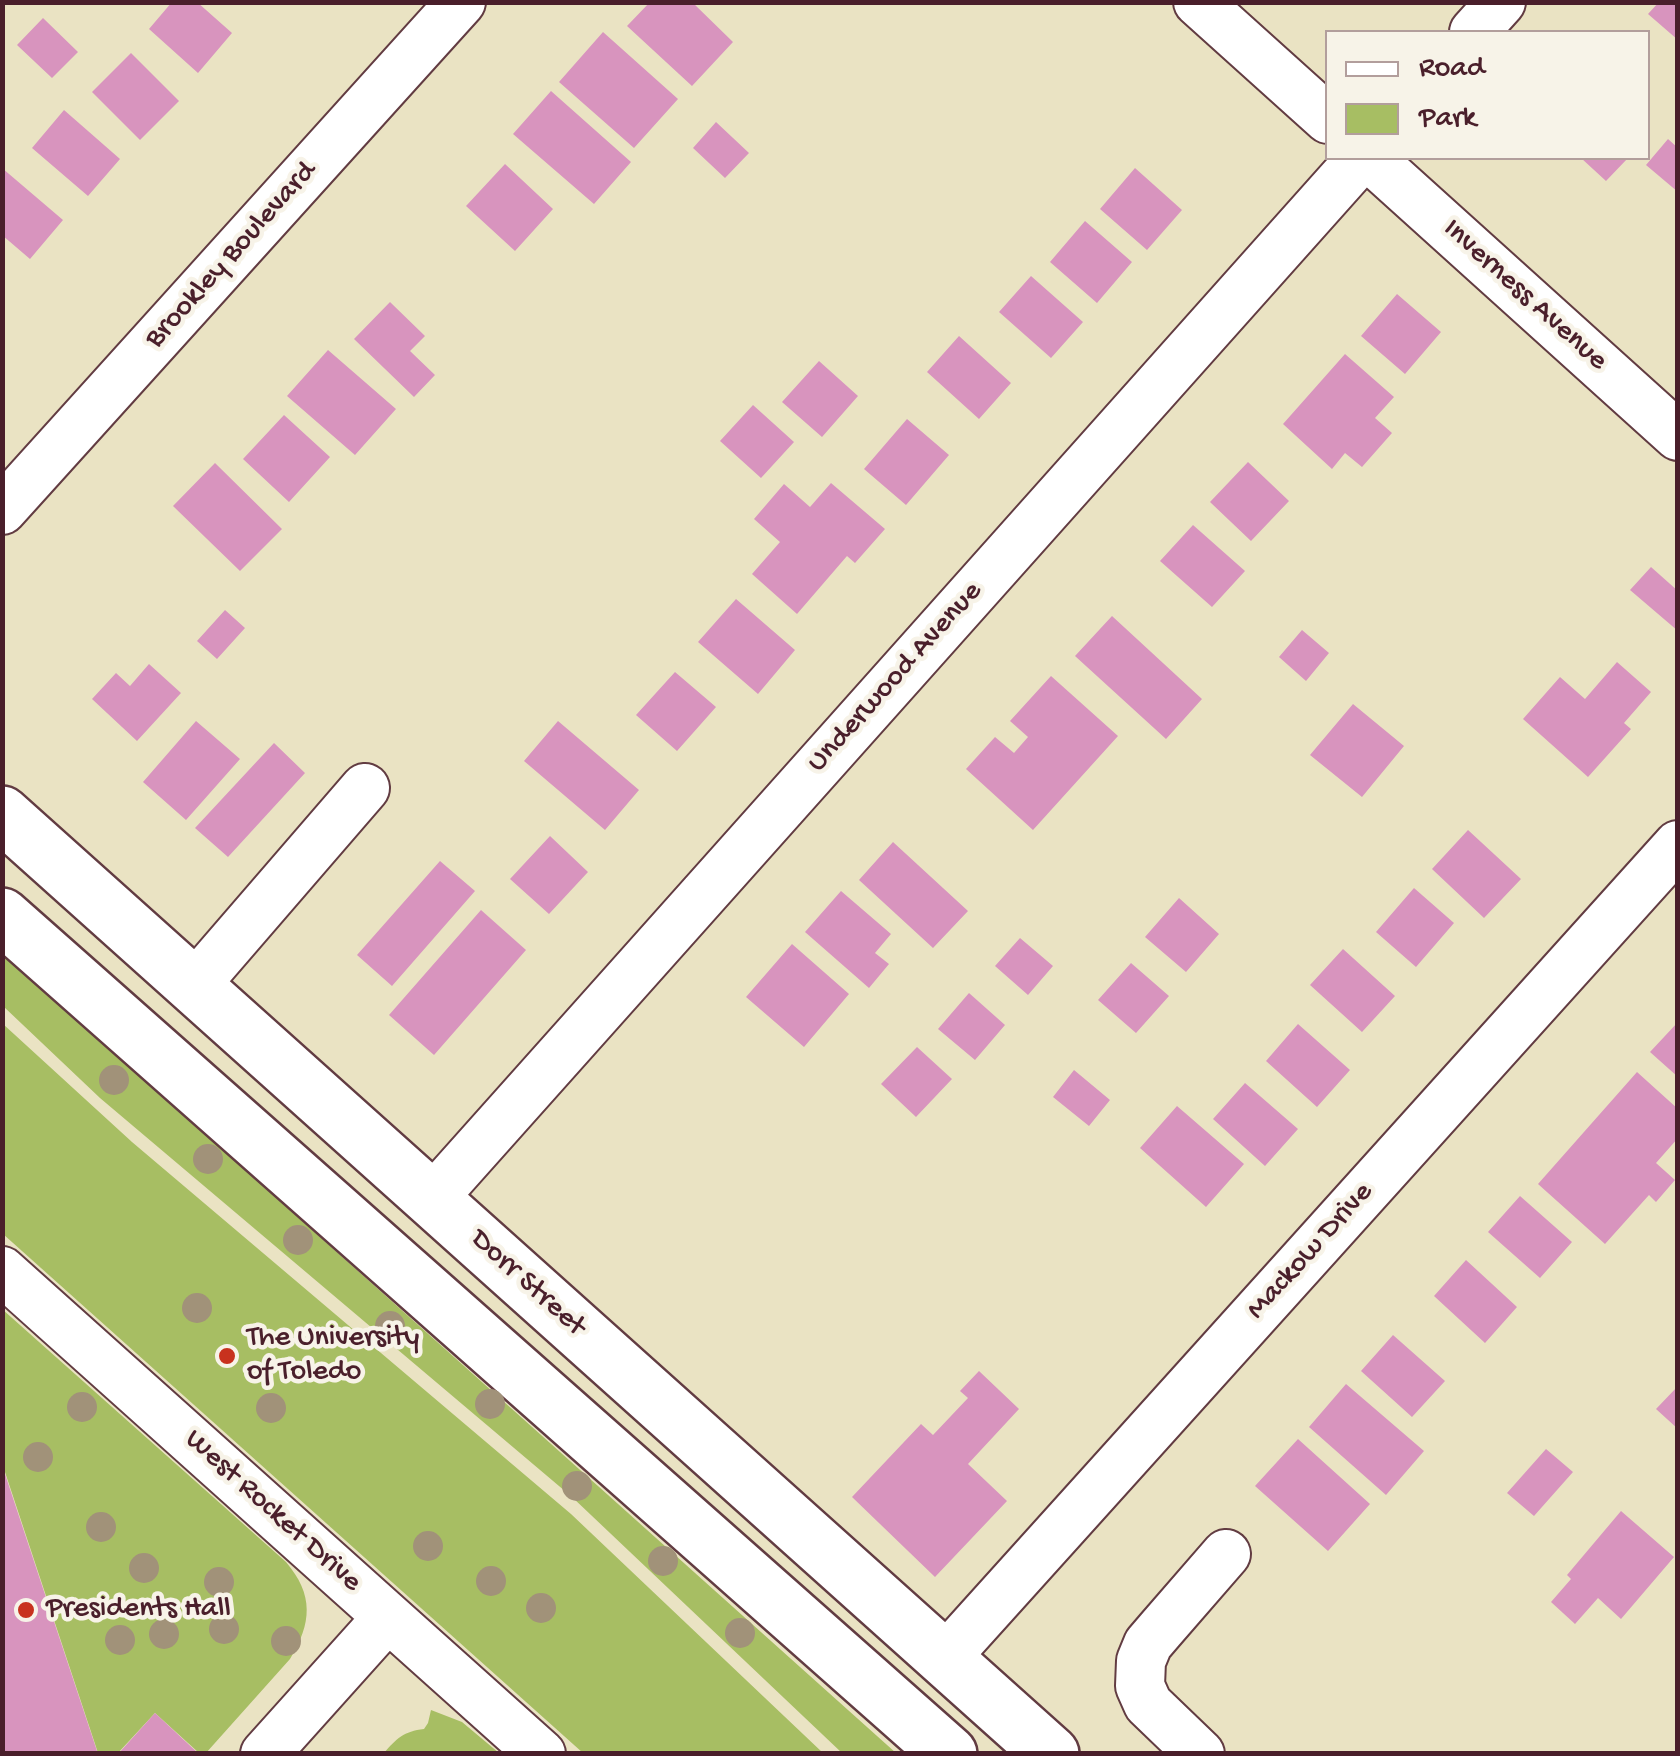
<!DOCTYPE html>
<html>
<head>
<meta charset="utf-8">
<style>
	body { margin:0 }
	#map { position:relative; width:1680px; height:1756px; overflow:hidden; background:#eae3c3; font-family:"Gochi Hand",sans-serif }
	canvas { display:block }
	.frame { position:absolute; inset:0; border:5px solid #4a1f2b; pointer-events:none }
	.legend { position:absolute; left:1325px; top:30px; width:325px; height:130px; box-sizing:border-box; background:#f7f3e8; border:2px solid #b29e9c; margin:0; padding:12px 18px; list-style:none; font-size:30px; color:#4a1f2b }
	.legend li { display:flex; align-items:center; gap:20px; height:50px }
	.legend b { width:50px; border:2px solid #b29e9c }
</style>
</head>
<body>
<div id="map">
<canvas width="1680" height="1756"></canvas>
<div class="frame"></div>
<ul class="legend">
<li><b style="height:12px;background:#fff"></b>Road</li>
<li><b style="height:28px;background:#a7be63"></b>Park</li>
</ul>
</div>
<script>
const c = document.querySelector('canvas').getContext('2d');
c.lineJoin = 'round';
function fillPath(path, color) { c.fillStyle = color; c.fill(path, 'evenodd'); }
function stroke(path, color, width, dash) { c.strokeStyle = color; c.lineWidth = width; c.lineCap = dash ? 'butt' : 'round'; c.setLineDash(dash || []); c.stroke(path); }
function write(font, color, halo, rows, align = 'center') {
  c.font = font + ' "Gochi Hand",sans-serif'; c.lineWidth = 9; c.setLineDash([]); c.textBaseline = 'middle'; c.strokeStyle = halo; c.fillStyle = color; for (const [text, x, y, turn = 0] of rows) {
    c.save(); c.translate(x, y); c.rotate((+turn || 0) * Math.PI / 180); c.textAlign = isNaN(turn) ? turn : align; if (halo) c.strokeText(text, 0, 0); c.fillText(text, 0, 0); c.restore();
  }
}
const green = new Path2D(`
	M2 954 3 953 896 1753H842L572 1497 100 1098 3 1006Z
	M3 1024 132 1142 571 1514 823 1753H583L3 1234Z
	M2 1309 286 1562C314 1595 312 1623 290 1659L206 1753H199L155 1713 118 1753H98L3 1466Z
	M431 1710 462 1722 499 1753H384C396 1739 404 1731 424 1729L428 1723Z`);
const building = new Path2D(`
	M172 2H197L232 33 198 73 149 29Z
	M650 2H692L733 42 692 86 627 26Z
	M1659 2H1678V40L1648 14Z
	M43 18 78 52 52 78 17 45Z
	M603 32 678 99 634 148 559 82Z
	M131 53 179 101 140 140 92 92Z
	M551 91 631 162 594 204 513 134Z
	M64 110 120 159 88 196 32 148Z
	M716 122 749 153 725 178 693 148Z
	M1668 139 1678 148V192L1646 165Z
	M1581 158H1628L1606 181Z
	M505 164 553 209 515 251 466 206Z
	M2 168 63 220 30 259 2 235Z
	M1135 168 1182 210 1147 250 1100 209Z
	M1085 221 1132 262 1097 303 1050 262Z
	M1031 276 1083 322 1051 358 999 312Z
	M1397 294 1441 332 1405 374 1361 336Z
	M390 302 425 336 410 351 435 375 414 397 354 339Z
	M959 336 1011 383 979 419 927 372Z
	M328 350 396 409 355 455 287 396Z
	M1345 354 1394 397 1375 418 1392 433 1362 467 1345 453 1332 469 1283 424Z
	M819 361 858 396 822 437 782 402Z
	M753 405 794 442 761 478 720 441Z
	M284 415 330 457 289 502 243 459Z
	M907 419 949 455 906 505 864 469Z
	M1248 462 1289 501 1251 541 1210 502Z
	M215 463 282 529 240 571 173 506Z
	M831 483 885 529 855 563 847 556 797 614 752 574 780 542 754 519 784 484 810 507Z
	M1193 525 1245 571 1212 607 1160 561Z
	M1651 567 1678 591V631L1630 590Z
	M736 599 795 650 758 694 698 642Z
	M225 610 245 628 217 659 197 641Z
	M1112 616 1202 699 1166 739 1075 656Z
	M1302 630 1329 653 1306 681 1279 657Z
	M1617 662 1651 692 1624 723 1631 729 1588 777 1523 719 1560 677 1585 699Z
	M149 664 181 693 137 741 92 699 116 673 130 686Z
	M675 672 716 707 677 751 636 715Z
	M1051 676 1118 736 1033 830 966 769 995 737 1014 753 1028 737 1010 721Z
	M1353 704 1404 746 1362 797 1310 755Z
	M196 721 240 759 186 820 143 782Z
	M558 721 639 790 605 830 524 761Z
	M274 743 305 773 228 857 195 828Z
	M1468 830 1521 879 1484 918 1432 869Z
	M550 836 588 872 549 914 510 879Z
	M893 842 968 911 933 948 859 880Z
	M440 861 475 891 392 986 357 955Z
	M1414 888 1454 923 1416 967 1376 932Z
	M841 891 891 934 875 953 889 964 869 988 805 932Z
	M1179 898 1219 934 1186 972 1145 937Z
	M481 910 526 950 434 1055 389 1015Z
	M1020 938 1053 966 1028 995 995 966Z
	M792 944 849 994 804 1047 746 997Z
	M1343 949 1395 996 1362 1032 1310 985Z
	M1131 963 1169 996 1136 1033 1098 1000Z
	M969 993 1005 1025 975 1060 938 1029Z
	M1678 1022V1077L1650 1052Z
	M1298 1024 1350 1070 1317 1107 1266 1061Z
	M917 1047 952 1079 916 1117 881 1084Z
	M1074 1070 1110 1100 1089 1126 1053 1097Z
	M1637 1072 1678 1109V1138L1656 1163 1675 1180 1656 1202 1649 1195 1605 1244 1538 1184Z
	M1245 1083 1298 1129 1265 1166 1213 1119Z
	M1177 1106 1244 1164 1206 1207 1140 1148Z
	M1520 1196 1572 1242 1540 1278 1488 1232Z
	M1466 1260 1517 1307 1485 1343 1434 1296Z
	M1393 1335 1445 1381 1412 1417 1361 1371Z
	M979 1371 1019 1409 968 1464 1007 1501 935 1577 852 1497 921 1424 933 1435 968 1398 960 1391Z
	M1346 1384 1424 1451 1386 1495 1309 1427Z
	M1678 1386V1429L1656 1409Z
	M1298 1439 1370 1504 1328 1551 1255 1486Z
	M1546 1449 1573 1472 1534 1516 1507 1493Z
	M3 1468 98 1754H2Z
	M1621 1511 1674 1557 1621 1619 1598 1598 1575 1624 1551 1602 1571 1579 1567 1575Z
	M155 1713 199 1754H118Z`);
const minor = new Path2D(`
	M1198 2 1328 119
	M1474 32 1501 2
	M1370 158 1678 436
	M2 510 461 2
	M194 986 365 788
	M432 1199 1361 158
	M2 1271 541 1754
	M945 1658 1678 845
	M265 1754 388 1617
	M1200 1754 1148 1704 1140 1686 1141 1661 1148 1644 1160 1630 1226 1554`);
const major = new Path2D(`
	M2 814 1051 1754
	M2 916 949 1754`);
const trees = [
	[114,1080],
	[208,1159],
	[298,1240],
	[197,1308],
	[390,1326],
	[490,1404],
	[82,1407],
	[271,1408],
	[38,1457],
	[577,1486],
	[101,1527],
	[428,1546],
	[663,1561],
	[144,1568],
	[491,1581],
	[219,1582],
	[541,1608],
	[224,1629],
	[740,1633],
	[164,1634],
	[120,1640],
	[286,1641]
];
const markers = [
	[227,1356,10,"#c8321e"],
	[26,1610,10,"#c8321e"]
];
const streetNames = [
	["Brookley Boulevard",232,256,-48],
	["Inverness Avenue",1524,296,42],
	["Underwood Avenue",896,678,-48],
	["Mackow Drive",1311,1252,-48],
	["Dorr Street",527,1284,42],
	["West Rocket Drive",272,1512,42]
];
const poiNames = [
	["The University",247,1339],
	["of Toledo",247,1373],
	["Presidents Hall",46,1610]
];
fillPath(green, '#a7be63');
fillPath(building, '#d894be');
stroke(minor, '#623c42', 52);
stroke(major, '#623c42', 60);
stroke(minor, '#fff', 48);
stroke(major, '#fff', 55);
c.fillStyle = '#a19279';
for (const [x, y] of trees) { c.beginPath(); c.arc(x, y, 15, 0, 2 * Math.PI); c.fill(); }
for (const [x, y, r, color] of markers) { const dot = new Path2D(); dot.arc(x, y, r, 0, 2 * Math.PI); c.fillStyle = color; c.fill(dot); stroke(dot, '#f7f3e8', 4); }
write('30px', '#4a1f2b', '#f7f3e8', streetNames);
write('30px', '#4a1f2b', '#f7f3e8', poiNames, 'left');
</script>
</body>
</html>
